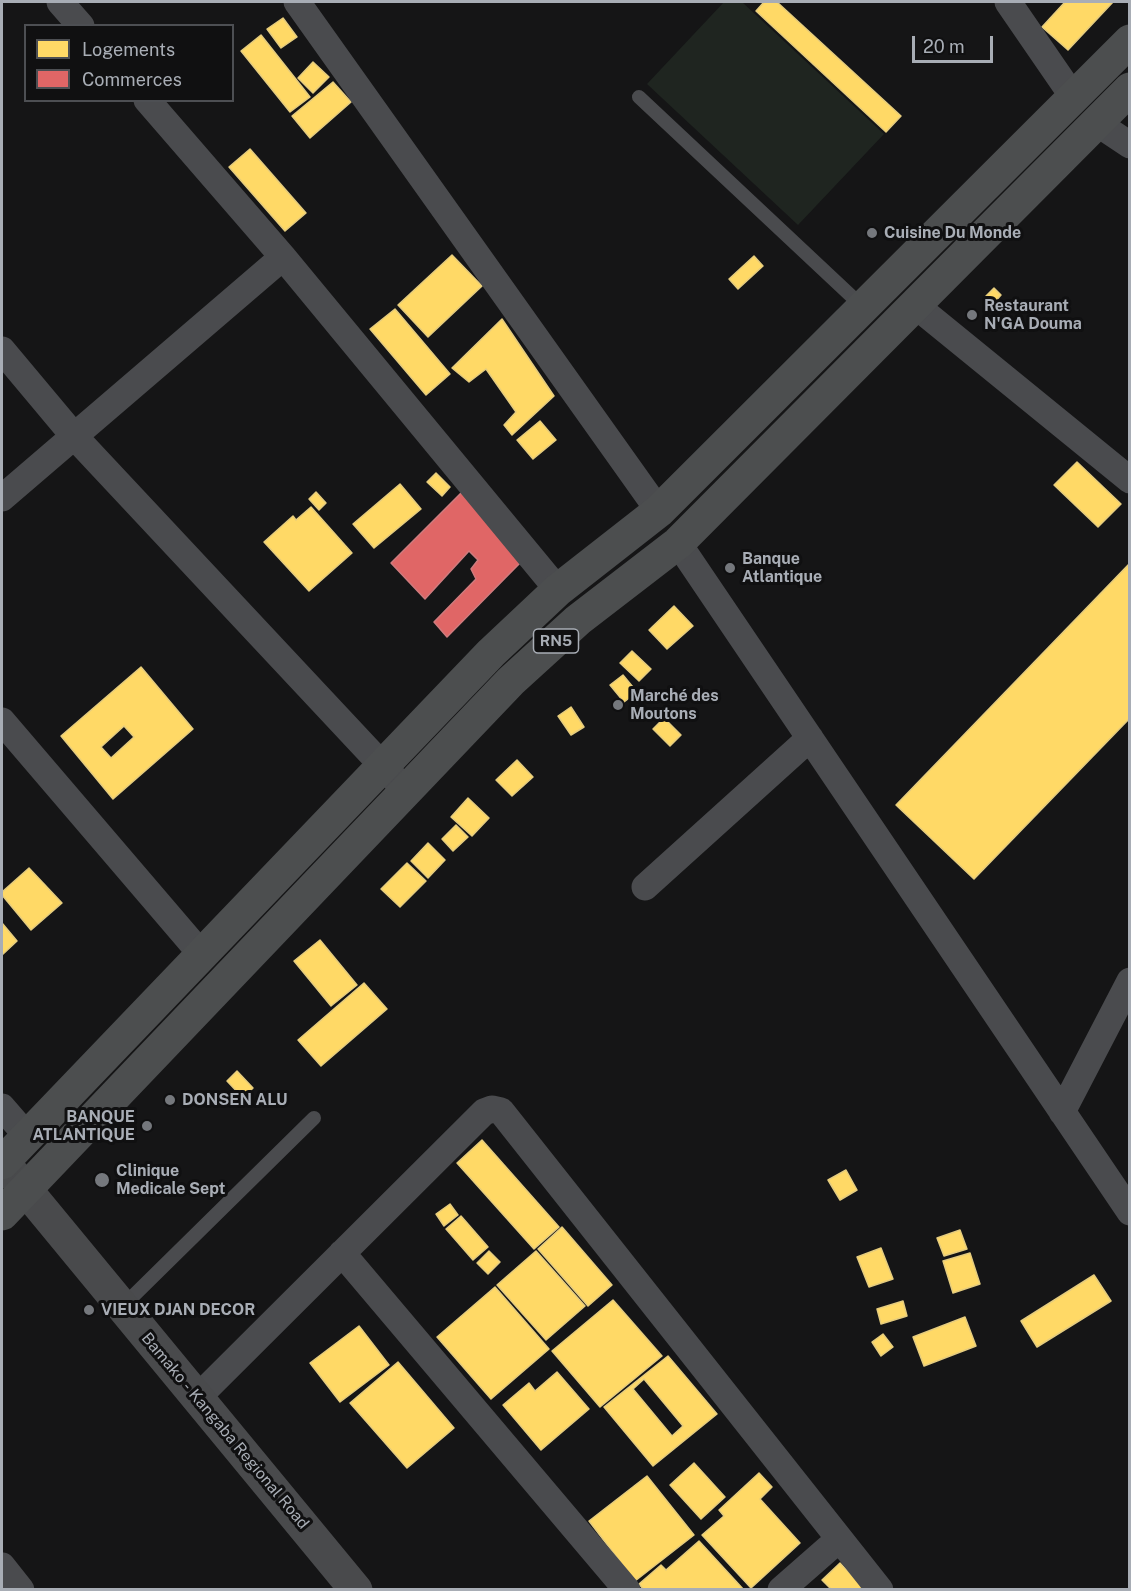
<!DOCTYPE html>
<html>
<head>
<meta charset="utf-8">
<style>
	body { margin:0 }
	#map { position:relative; width:1131px; height:1591px; overflow:hidden; background:#151516; font-family:"Public Sans",sans-serif }
	canvas { display:block }
	.frame { position:absolute; inset:0; border:3px solid #a8adb5; pointer-events:none }
	.legend { position:absolute; left:24px; top:24px; width:210px; height:78px; box-sizing:border-box; background:#101011; border:2px solid #4d4f53; margin:0; padding:8px 10px; list-style:none; font-size:18px; color:#a8adb5 }
	.legend li { display:flex; align-items:center; gap:12px; height:30px }
	.legend b { width:30px; border:2px solid #4d4f53 }
	.scale { position:absolute; left:912px; top:36px; width:81px; height:27px; box-sizing:border-box; border:3px solid #a8adb5; border-top:0; padding-left:8px; font-size:18px; line-height:21px; white-space:nowrap; color:#a8adb5; -webkit-text-stroke:4px #101011; paint-order:stroke }
</style>
</head>
<body>
<div id="map">
<canvas width="1131" height="1591"></canvas>
<div class="frame"></div>
<ul class="legend">
<li><b style="height:16px;background:#ffd966"></b>Logements</li>
<li><b style="height:16px;background:#e06666"></b>Commerces</li>
</ul>
<div class="scale">20 m</div>
</div>
<script>
const c = document.querySelector('canvas').getContext('2d');
c.lineJoin = 'round';
function fillPath(path, color) { c.fillStyle = color; c.fill(path, 'evenodd'); }
function stroke(path, color, width, dash) { c.strokeStyle = color; c.lineWidth = width; c.lineCap = dash ? 'butt' : 'round'; c.setLineDash(dash || []); c.stroke(path); }
function write(font, color, halo, rows, align = 'center') {
  c.font = font + ' "Public Sans",sans-serif'; c.lineWidth = 6; c.setLineDash([]); c.textBaseline = 'middle'; c.strokeStyle = halo; c.fillStyle = color; for (const [text, x, y, turn = 0] of rows) {
    c.save(); c.translate(x, y); c.rotate((+turn || 0) * Math.PI / 180); c.textAlign = isNaN(turn) ? turn : align; if (halo) c.strokeText(text, 0, 0); c.fillText(text, 0, 0); c.restore();
  }
}
const green = new Path2D(`
	M724 2H742L884 134 798 225 647 84Z`);
const homes = new Path2D(`
	M764 2H777L901 116 886 132 756 11Z
	M1065 2H1113L1068 50 1042 27Z
	M283 18 297 37 281 48 267 29Z
	M261 35 310 97 290 112 241 51Z
	M313 62 329 77 313 93 298 78Z
	M333 82 351 102 310 138 292 116Z
	M250 149 306 213 285 231 229 167Z
	M452 255 482 286 428 337 398 305Z
	M754 256 763 266 738 289 729 279Z
	M994 288 1001 295 993 304 986 296Z
	M395 309 450 374 426 395 370 329Z
	M502 319 554 396 512 435 504 425 516 412 486 369 469 382 452 368Z
	M540 421 556 440 533 459 517 440Z
	M1077 462 1121 504 1098 527 1054 485Z
	M436 473 450 487 442 496 427 482Z
	M400 484 421 509 374 548 353 524Z
	M316 492 326 503 319 510 309 499Z
	M311 507 352 553 309 591 264 542 293 516 296 520Z
	M1130 563V718L974 879 896 805Z
	M674 606 693 626 667 649 649 630Z
	M632 651 651 669 639 681 620 663Z
	M141 667 193 729 113 799 61 736ZM124 726 134 737 111 758 101 747Z
	M623 675 637 692 624 702 610 685Z
	M571 707 584 727 571 735 558 716Z
	M664 718 681 735 670 746 653 729Z
	M517 760 533 777 512 796 496 780Z
	M468 798 489 818 472 836 451 817Z
	M456 825 468 837 453 851 442 839Z
	M428 843 445 860 428 878 411 861Z
	M407 863 426 881 400 907 381 889Z
	M29 868 62 903 31 930 2 895V892Z
	M2 923 17 941 2 955Z
	M320 940 357 985 331 1006 294 961Z
	M364 983 387 1009 321 1066 298 1040Z
	M237 1071 253 1088 243 1098 227 1081Z
	M482 1140 559 1227 534 1249 457 1163Z
	M846 1170 857 1190 840 1200 828 1180Z
	M450 1204 458 1215 444 1226 436 1214Z
	M461 1216 488 1247 473 1260 446 1229Z
	M562 1227 612 1285 588 1306 538 1249Z
	M960 1230 967 1249 944 1256 937 1238Z
	M881 1248 893 1279 869 1287 857 1257Z
	M489 1251 500 1262 488 1274 477 1263Z
	M536 1251 585 1306 546 1340 497 1285Z
	M970 1253 980 1284 953 1293 943 1261Z
	M1094 1275 1111 1301 1037 1347 1021 1321Z
	M495 1287 549 1349 491 1399 437 1337Z
	M613 1300 662 1356 600 1407 552 1351Z
	M903 1301 907 1316 881 1324 877 1309Z
	M965 1317 976 1346 924 1366 913 1337Z
	M359 1326 389 1365 340 1402 310 1363Z
	M883 1334 893 1347 881 1356 872 1342Z
	M668 1356 717 1414 653 1466 604 1407ZM644 1379 683 1426 672 1436 633 1389Z
	M398 1362 454 1428 407 1468 350 1403Z
	M557 1372 589 1409 541 1450 503 1405 529 1383 535 1391Z
	M694 1463 725 1497 701 1519 670 1485Z
	M759 1473 772 1487 760 1499 800 1543 751 1588 702 1535 724 1516 719 1510Z
	M647 1476 694 1535 635 1581 589 1521Z
	M699 1541 744 1590H644L639 1584 661 1565 666 1570Z
	M840 1563 866 1590H832L822 1580Z`);
const shops = new Path2D(`
	M462 492 521 562 447 637 434 622 476 579 471 569 478 560 469 551 425 599 391 563Z`);
const lane = new Path2D(`
	M639 97 864 308
	M122 1307 314 1118`);
const street = new Path2D(`
	M60 2 81 26
	M297 2 659 511
	M1008 2 1074 98
	M147 100 283 257 558 590
	M1097 123 1130 145
	M915 305 1130 480
	M2 350 74 436 396 780
	M2 498 283 257
	M678 543 1130 1212
	M2 721 203 956
	M645 887 810 738
	M2 1107 28 1137
	M1062 1112 1130 981
	M342 1253 627 1590
	M197 1398 484 1112 492 1109 501 1111 880 1590
	M2 1566 21 1590
	M781 1590 838 1540`);
const secondary = new Path2D(`
	M3 1162 356 1590`);
const highway = new Path2D(`
	M2 1163 491 653 558 590 659 511 1130 41
	M2 1214 511 681 578 620 678 543 1130 89`);
const markers = [
	[872,233,6,"#75787d"],
	[972,315,6,"#75787d"],
	[730,568,6,"#75787d"],
	[618,705,6,"#75787d"],
	[170,1100,6,"#75787d"],
	[147,1126,6,"#75787d"],
	[102,1180,8,"#75787d"],
	[89,1310,6,"#75787d"]
];
const shields = [
	[556,641,45]
];
const shieldNames = [
	["RN5",556,641]
];
const poiNames = [
	["Cuisine Du Monde",884,233],
	["Restaurant",984,306],
	["N'GA Douma",984,324],
	["Banque",742,559],
	["Atlantique",742,577],
	["Marché des",630,696],
	["Moutons",630,714],
	["DONSEN ALU",182,1100],
	["BANQUE",135,1117,"right"],
	["ATLANTIQUE",135,1135,"right"],
	["Clinique",116,1171],
	["Medicale Sept",116,1189],
	["VIEUX DJAN DECOR",101,1310]
];
const streetNames = [
	["Bamako - Kangaba Regional Road",225,1431,50]
];
fillPath(green, '#1f2520');
fillPath(homes, '#ffd966');
stroke(homes, '#e5cc7e', 1.5);
fillPath(shops, '#e06666');
stroke(shops, '#cf7b7e', 1.5);
stroke(lane, '#4a4b4e', 14);
stroke(street, '#4a4b4e', 27);
stroke(secondary, '#494a4c', 33);
stroke(highway, '#4c4e4f', 33);
for (const [x, y, r, color] of markers) { const dot = new Path2D(); dot.arc(x, y, r, 0, 2 * Math.PI); c.fillStyle = color; c.fill(dot); stroke(dot, '#101011', 2); }
for (const [x, y, w] of shields) { const box = new Path2D(); box.roundRect(x - w / 2, y - 12, w, 24, 4.5); c.fillStyle = '#101011'; c.fill(box); stroke(box, '#a8adb5', 1.5); }
write('bold 15px', '#a8adb5', null, shieldNames);
write('bold 16px', '#a8adb5', '#101011', poiNames, 'left');
write('16px', '#a8adb5', '#101011', streetNames);
</script>
</body>
</html>
